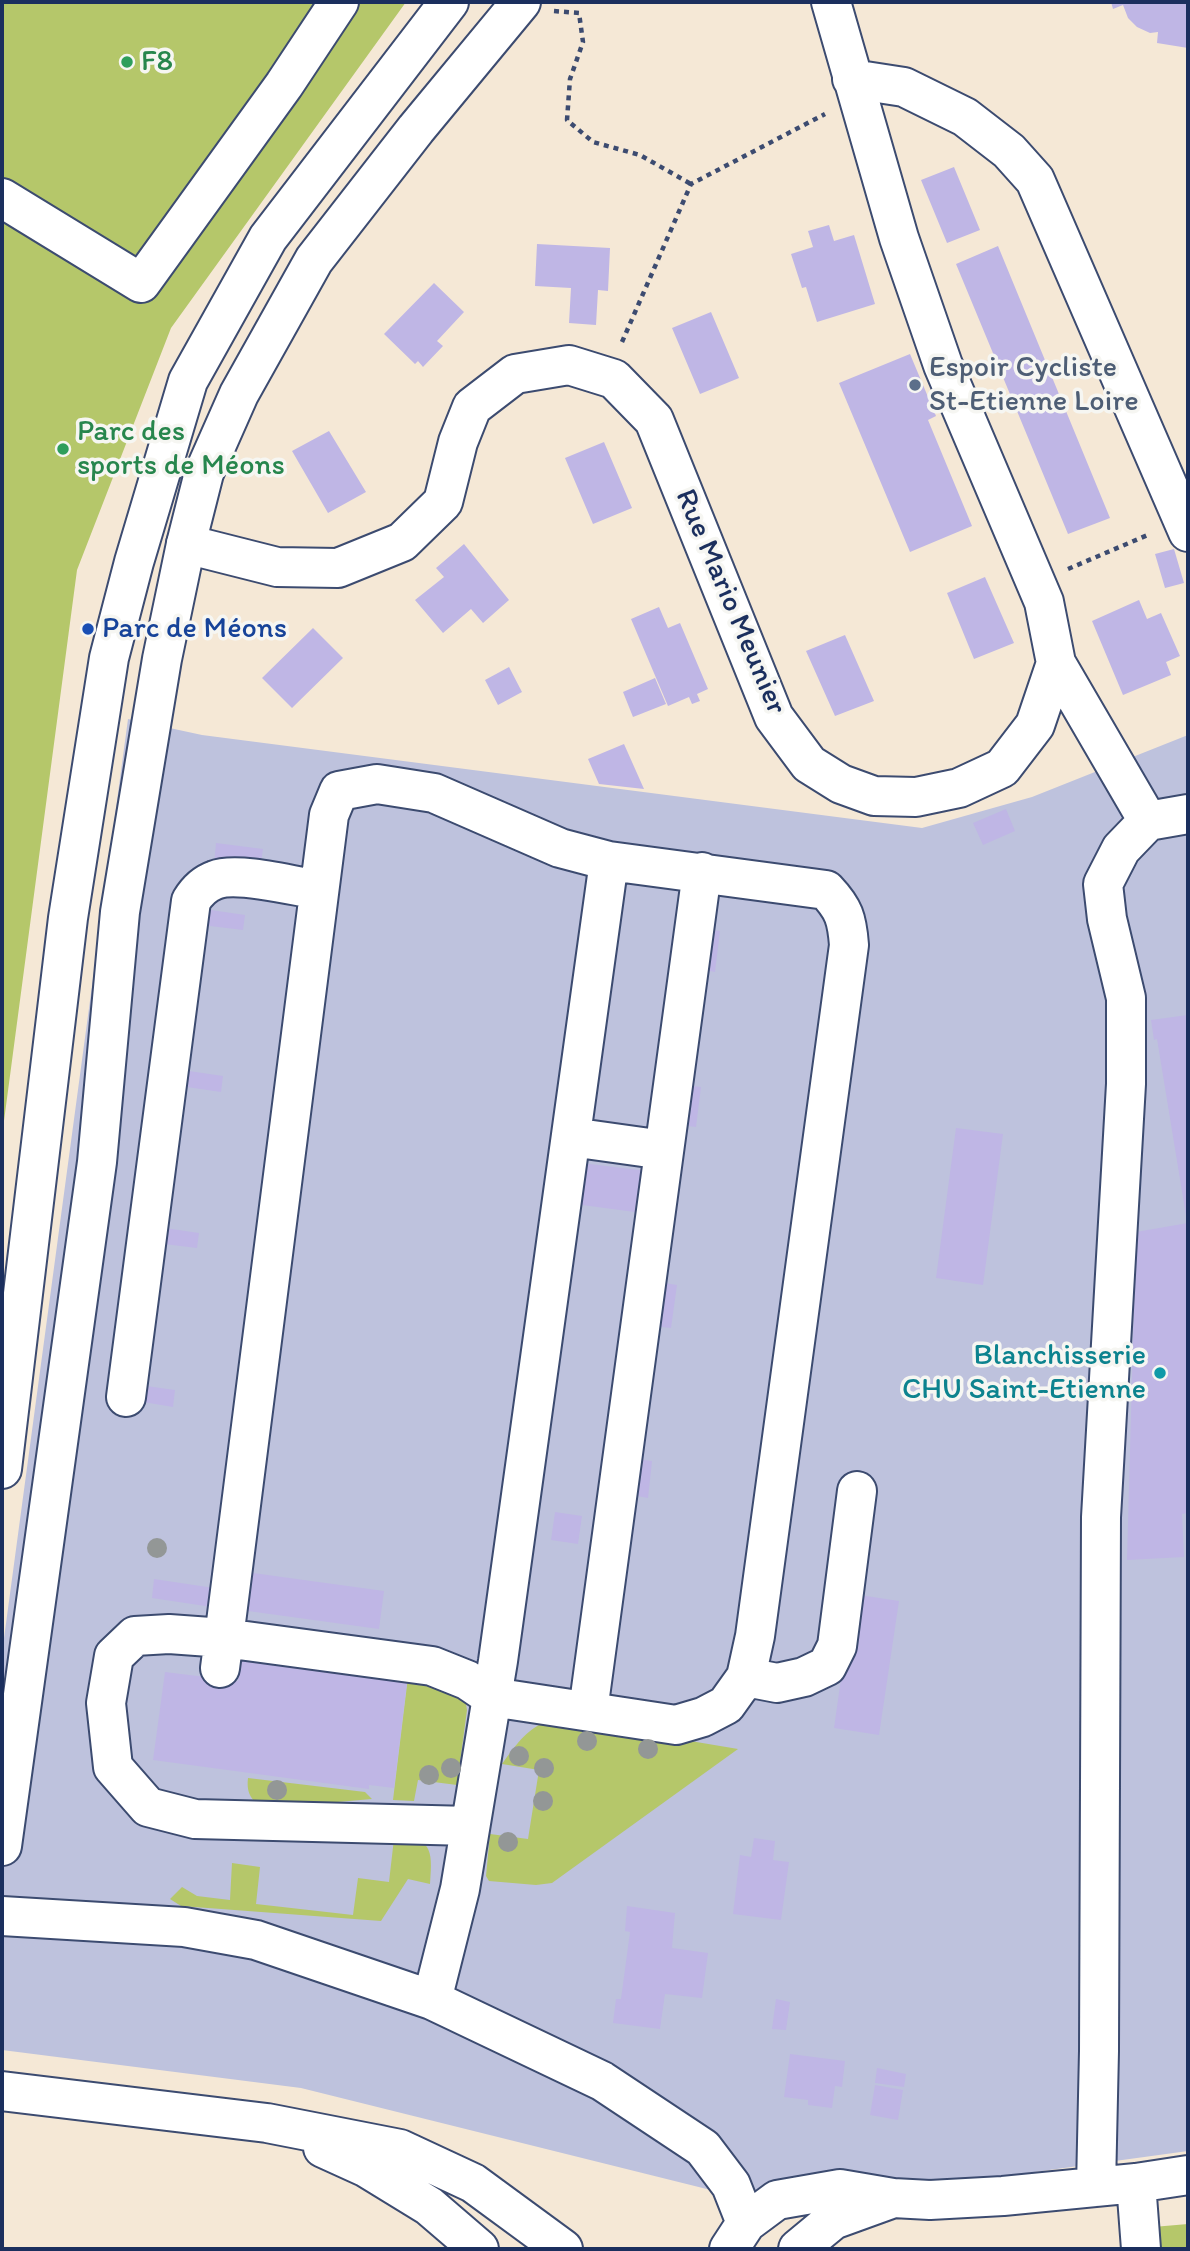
<!DOCTYPE html>
<html>
<head>
<meta charset="utf-8">
<style>
	body { margin:0 }
	#map { position:relative; width:1190px; height:2251px; overflow:hidden; background:#f5e8d6; font-family:Itim,sans-serif }
	canvas { display:block }
	.frame { position:absolute; inset:0; border:4px solid #1b2f5e; pointer-events:none }
</style>
</head>
<body>
<div id="map">
<canvas width="1190" height="2251"></canvas>
<div class="frame"></div>
</div>
<script>
const c = document.querySelector('canvas').getContext('2d');
c.lineJoin = 'round';
function fillPath(path, color) { c.fillStyle = color; c.fill(path, 'evenodd'); }
function stroke(path, color, width, dash) { c.strokeStyle = color; c.lineWidth = width; c.lineCap = dash ? 'butt' : 'round'; c.setLineDash(dash || []); c.stroke(path); }
function write(font, color, halo, rows, align = 'center') {
  c.font = font + ' Itim,sans-serif'; c.lineWidth = 7; c.setLineDash([]); c.textBaseline = 'middle'; c.strokeStyle = halo; c.fillStyle = color; for (const [text, x, y, turn = 0] of rows) {
    c.save(); c.translate(x, y); c.rotate((+turn || 0) * Math.PI / 180); c.textAlign = isNaN(turn) ? turn : align; if (halo) c.strokeText(text, 0, 0); c.fillText(text, 0, 0); c.restore();
  }
}
const industrial = new Path2D(`
	M128 719 202 735 922 828 1032 797 1188 735V2151L779 2207 301 2088 2 2050V1653Z`);
const green = new Path2D(`
	M2 2H406L171 328 77 570 2 1136Z
	M408 1677 465 1698 467 1710 457 1785 418 1780 414 1801 393 1800Z
	M554 1718 738 1749 552 1883 536 1885 489 1881 486 1876 490 1834 528 1839 539 1770 502 1764C519 1741 527 1728 554 1718Z
	M248 1778 365 1792 372 1799 268 1808C252 1803 246 1794 248 1778Z
	M395 1830C431 1842 433 1846 430 1884L408 1879 381 1921 181 1906 170 1899 182 1887 197 1896 230 1900 232 1863 260 1867 256 1904 353 1915 358 1878 389 1882Z
	M1188 2224V2249H1155L1153 2227Z`);
const building = new Path2D(`
	M1111 2H1188V48L1157 43 1158 32 1150 33 1137 27 1128 18 1123 5 1113 9Z
	M954 167 980 230 947 243 921 180Z
	M829 225 834 241 854 235 875 304 817 322 806 287 802 288 791 254 813 247 808 231Z
	M537 244 610 248 608 291 598 290 596 325 569 323 571 288 535 286Z
	M998 246 1110 518 1068 534 956 264Z
	M434 283 464 312 437 341 443 346 423 367 418 361 415 364 384 334Z
	M711 312 739 378 700 394 672 328Z
	M910 354 936 416 928 420 972 526 910 552 839 383Z
	M329 431 366 492 328 513 292 451Z
	M604 442 632 508 593 524 565 458Z
	M464 544 509 600 483 623 471 609 443 633 415 600 444 577 436 568Z
	M1174 549 1184 583 1165 588 1155 554Z
	M985 577 1014 643 974 659 947 593Z
	M1139 600 1147 619 1161 613 1180 656 1166 662 1171 675 1123 695 1092 621Z
	M659 607 668 628 680 623 708 689 697 694 700 701 692 704 689 697 668 706 631 619Z
	M313 628 343 658 292 708 262 678Z
	M845 635 874 701 835 716 806 651Z
	M509 667 522 692 498 705 485 680Z
	M655 678 666 704 633 717 623 692Z
	M624 744 644 789 599 784 588 759Z
	M1006 809 1015 831 983 845 973 823Z
	M216 843 263 849 260 871 214 865Z
	M204 909 245 915 243 930 202 925Z
	M705 929 720 931 715 972 699 969Z
	M1188 1015V1222H1187L1157 1039 1154 1040 1151 1020Z
	M182 1070 223 1076 221 1092 180 1086Z
	M685 1085 701 1087 696 1127 680 1125Z
	M956 1128 1003 1134 983 1285 936 1278Z
	M581 1163 647 1171 642 1213 575 1204Z
	M1188 1223V1513L1182 1514 1184 1557 1127 1560 1136 1232Z
	M158 1227 199 1233 197 1248 156 1243Z
	M659 1282 677 1285 671 1328 652 1326Z
	M139 1385 175 1390 173 1407 137 1401Z
	M636 1459 652 1461 648 1498 632 1495Z
	M555 1512 582 1516 578 1544 551 1540Z
	M253 1573 384 1591 379 1629 248 1611Z
	M154 1579 214 1588 212 1607 152 1598Z
	M853 1594 899 1601 879 1735 834 1728Z
	M242 1657 407 1682 394 1788 369 1785V1789L153 1760 165 1672 238 1681Z
	M754 1838 775 1841 773 1860 789 1862 781 1920 733 1914 740 1855 751 1857Z
	M627 1906 675 1913 672 1948 708 1953 702 1998 665 1994 660 2029 613 2023 616 1999H621L630 1932 625 1931Z
	M776 1999 790 2002 786 2030 772 2029Z
	M790 2054 845 2061 842 2087 835 2086 832 2108 808 2105V2100L784 2097Z
	M877 2068 906 2074 904 2087 875 2083Z
	M875 2085 903 2090 898 2120 870 2115Z`);
const path = new Path2D(`
	M554 11 579 13 583 42 570 79 567 120 593 142 640 155 691 184
	M622 342 691 184 825 114
	M1068 569 1150 534`);
const minor = new Path2D(`
	M852 79 904 87 965 117 1009 151 1035 180 1188 532
	M2 198 141 283 284 85 339 2
	M186 544 277 567 338 568 402 542 443 502 458 442 472 407 515 374 569 365 614 379 654 420 774 717 809 764 841 784 874 796 916 797 959 788 1002 768 1035 725 1056 663 1044 602 943 365 899 238 831 2
	M1056 663 1148 821 1188 814
	M571 1137 664 1150
	M126 1397 191 901C197 891 204 884 215 880 237 871 294 886 319 890
	M220 1668 224 1638 329 815 339 791 377 784 434 793 560 848 609 861 826 890C844 909 847 919 849 945L755 1636 746 1677 726 1705 703 1717 676 1725 492 1697 467 1680 432 1666 224 1638 169 1634 135 1636 114 1656 106 1703 113 1767 148 1807 195 1819 470 1826
	M746 1677 777 1683 804 1677 827 1666 837 1646 857 1491
	M588 1711 702 872
	M2 1916 184 1927 256 1940 432 2000 602 2081 703 2148 731 2185 746 2223
	M432 2000 460 1889 498 1661 609 861
	M2 2091 267 2123 400 2149 473 2183 563 2249
	M323 2148 367 2168 429 2206 479 2249
	M1136 2183 1141 2249
	M1096 2187 1099 2051 1101 1517 1126 1084V998L1107 919 1103 884 1121 849 1148 821
	M729 2249 746 2223 777 2200 840 2189 893 2198 930 2200 1003 2196 1136 2183 1188 2175
	M798 2249 833 2220 891 2199`);
const major = new Path2D(`
	M2 1469 68 918 109 658 134 562 188 381 268 238 449 2
	M2 1846 97 1162 120 912 162 659 186 544 204 473 239 394 314 260 416 129 521 2`);
const trees = [
	[157,1548],
	[587,1741],
	[648,1749],
	[519,1756],
	[451,1768],
	[544,1768],
	[429,1775],
	[277,1790],
	[543,1801],
	[508,1842]
];
const markers = [
	[127,62,7,"#2e9e5b"],
	[915,385,7,"#5c6f8a"],
	[63,449,7,"#2e9e5b"],
	[88,629,7,"#1a4fb4"],
	[1160,1373,7,"#0f9aa8"]
];
const leisureNames = [
	["F8",141,62],
	["Parc des",77,432],
	["sports de Méons",77,466]
];
const serviceNames = [
	["Espoir Cycliste",929,368],
	["St-Etienne Loire",929,402]
];
const streetNames = [
	["Rue Mario Meunier",730,602,67]
];
const transitNames = [
	["Parc de Méons",102,629]
];
const cultureNames = [
	["Blanchisserie",1146,1356],
	["CHU Saint-Etienne",1146,1390]
];
fillPath(industrial, '#bec2dd');
fillPath(green, '#b5c76a');
fillPath(building, '#bfb6e5');
stroke(minor, '#3c4b70', 42);
stroke(major, '#3c4b70', 42);
stroke(path, '#3c4b70', 4.5, [5, 5]);
stroke(minor, '#fff', 38);
stroke(major, '#fff', 38);
c.fillStyle = '#939796';
for (const [x, y] of trees) { c.beginPath(); c.arc(x, y, 10, 0, 2 * Math.PI); c.fill(); }
for (const [x, y, r, color] of markers) { const dot = new Path2D(); dot.arc(x, y, r, 0, 2 * Math.PI); c.fillStyle = color; c.fill(dot); stroke(dot, '#f6f6f2', 2.5); }
write('30px', '#27864d', '#f6f6f2', leisureNames, 'left');
write('30px', '#4e5e75', '#f6f6f2', serviceNames, 'left');
write('30px', '#1b2f5e', '#f6f6f2', streetNames);
write('30px', '#164399', '#f6f6f2', transitNames, 'left');
write('30px', '#0d838f', '#f6f6f2', cultureNames, 'right');
</script>
</body>
</html>
